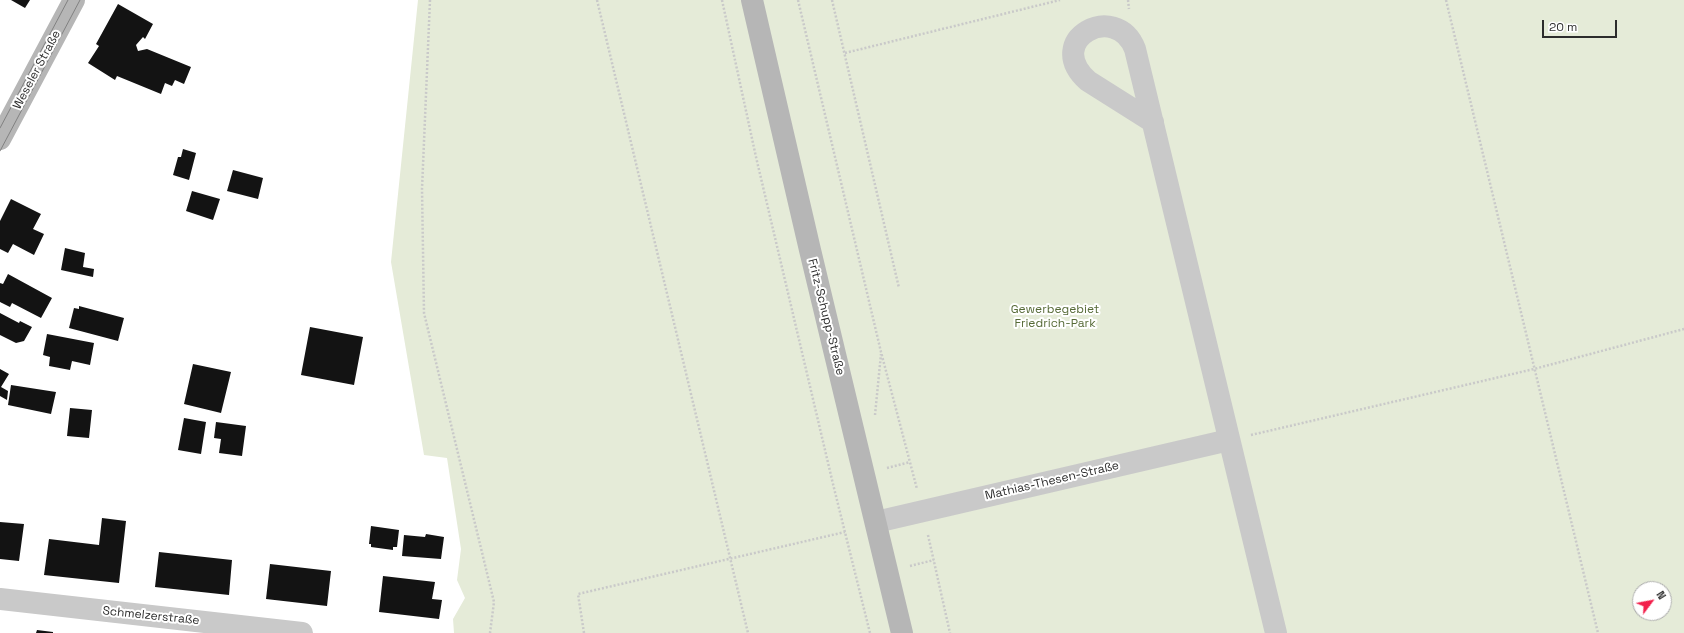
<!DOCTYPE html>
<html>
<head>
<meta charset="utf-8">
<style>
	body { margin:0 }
	#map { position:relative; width:1684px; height:633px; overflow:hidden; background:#fff; font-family:"Space Grotesk",sans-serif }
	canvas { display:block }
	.north { position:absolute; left:1632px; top:581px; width:40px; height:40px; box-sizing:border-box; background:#fff; border:1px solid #ababab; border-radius:50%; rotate:58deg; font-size:11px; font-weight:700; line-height:16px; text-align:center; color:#2c2c2c }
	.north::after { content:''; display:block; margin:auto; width:14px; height:18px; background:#f21f4b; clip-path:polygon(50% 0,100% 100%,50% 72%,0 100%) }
	.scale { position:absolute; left:1542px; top:20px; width:75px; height:18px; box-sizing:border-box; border:2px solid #2c2c2c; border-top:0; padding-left:5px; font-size:12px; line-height:14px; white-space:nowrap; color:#2c2c2c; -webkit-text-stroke:3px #fff; paint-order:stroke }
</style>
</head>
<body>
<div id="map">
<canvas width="1684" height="633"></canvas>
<div class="north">N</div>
<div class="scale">20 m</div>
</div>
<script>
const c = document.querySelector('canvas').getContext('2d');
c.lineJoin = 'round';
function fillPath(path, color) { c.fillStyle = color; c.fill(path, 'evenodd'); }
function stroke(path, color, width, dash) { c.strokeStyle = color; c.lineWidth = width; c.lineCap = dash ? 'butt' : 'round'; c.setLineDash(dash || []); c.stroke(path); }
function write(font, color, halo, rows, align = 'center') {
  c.font = font + ' "Space Grotesk",sans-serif'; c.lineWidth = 4; c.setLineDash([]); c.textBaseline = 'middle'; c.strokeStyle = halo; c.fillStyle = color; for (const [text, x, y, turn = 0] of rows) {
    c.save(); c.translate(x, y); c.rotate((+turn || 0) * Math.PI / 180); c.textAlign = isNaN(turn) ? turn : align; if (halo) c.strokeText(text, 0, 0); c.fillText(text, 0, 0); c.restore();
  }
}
const green = new Path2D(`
	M418 0H1684V633H454L453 619 465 598 457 580 461 549 447 458 424 455 391 262ZM1640 589H1664V613H1640Z`);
const building = new Path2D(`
	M11 0H30L25 8Z
	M118 4 153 24 145 39 143 37 136 45 138 51 147 49 191 67 184 84 175 80 172 86 165 83 161 94 117 76 115 80 88 63 99 46 96 44Z
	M183 149 196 153 189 180 173 175 178 157H181Z
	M233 170 263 178 258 199 227 191Z
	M192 191 220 199 213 220 186 211Z
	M11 199 41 214 33 229 44 234 34 255 13 244 8 253 0 249V221Z
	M65 248 85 253 83 267 94 269 93 277 61 270Z
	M8 274 52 298 41 318 12 303 10 307 0 302V283L3 284Z
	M79 306 124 318 118 341 69 328 74 308 79 309Z
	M0 313 19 323 20 321 32 327 24 341 16 343 0 335Z
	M310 327 363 337 354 385 301 375Z
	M47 334 94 343 90 365 72 361 70 370 49 366 50 357 43 355Z
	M193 364 231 372 221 413 184 404Z
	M0 369 9 374 1 387 8 391 7 400 0 396Z
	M11 385 56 392 51 414 8 405Z
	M70 408 92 410 89 438 67 436Z
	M184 418 206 422 201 454 178 450Z
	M216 422 246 426 242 456 219 453 221 439 214 438Z
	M102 518 126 521 119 583 44 575 49 539 99 545Z
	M0 522 24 524 19 561 0 559Z
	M371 526 399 530 397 547H393V550L371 547V544H369Z
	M426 534 444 537 441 559 402 556 404 535 425 537Z
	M159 552 232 560 229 595 155 587Z
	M270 564 331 571 327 606 266 599Z
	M383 576 435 582 432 599 442 600 439 619 379 612Z
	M37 630 53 632V633H36Z`);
const path = new Path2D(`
	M430 0 422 189 424 313 494 602 490 633
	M597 0 748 633
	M722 0 756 157 833 484 870 633
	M798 0 881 352 917 489
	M832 0 899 288
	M1128 0 1129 9
	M1446 0 1598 633
	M845 53 1060 0
	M875 415 881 354
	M1251 435 1534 369 1684 329
	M887 468 910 462
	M928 535 950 633
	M910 566 934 560
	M584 633 578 594 845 532`);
const street = new Path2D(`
	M1153 122 1088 81C1042 40 1116 0 1135 49L1276 633
	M876 522 1229 440
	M0 599 302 633`);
const secondary = new Path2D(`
	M752 0 810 250 902 633
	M0 139 74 0`);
const tram = new Path2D(`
	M0 128 68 0
	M0 151 80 0`);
const streetNames = [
	["Weseler Straße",37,70,-62],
	["Fritz-Schupp-Straße",826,317,76],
	["Mathias-Thesen-Straße",1052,481,-13],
	["Schmelzerstraße",151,616,6]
];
const parkNames = [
	["Gewerbegebiet",1055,310],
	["Friedrich-Park",1055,324]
];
fillPath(green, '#e5ebd8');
fillPath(building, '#131313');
stroke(path, '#c9c9c9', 2.5, [2, 2]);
stroke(street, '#c9c9c9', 22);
stroke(secondary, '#b6b6b6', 22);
stroke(tram, '#818181', 1);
write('12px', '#2c2c2c', '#fff', streetNames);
write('12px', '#566a37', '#fff', parkNames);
</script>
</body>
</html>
